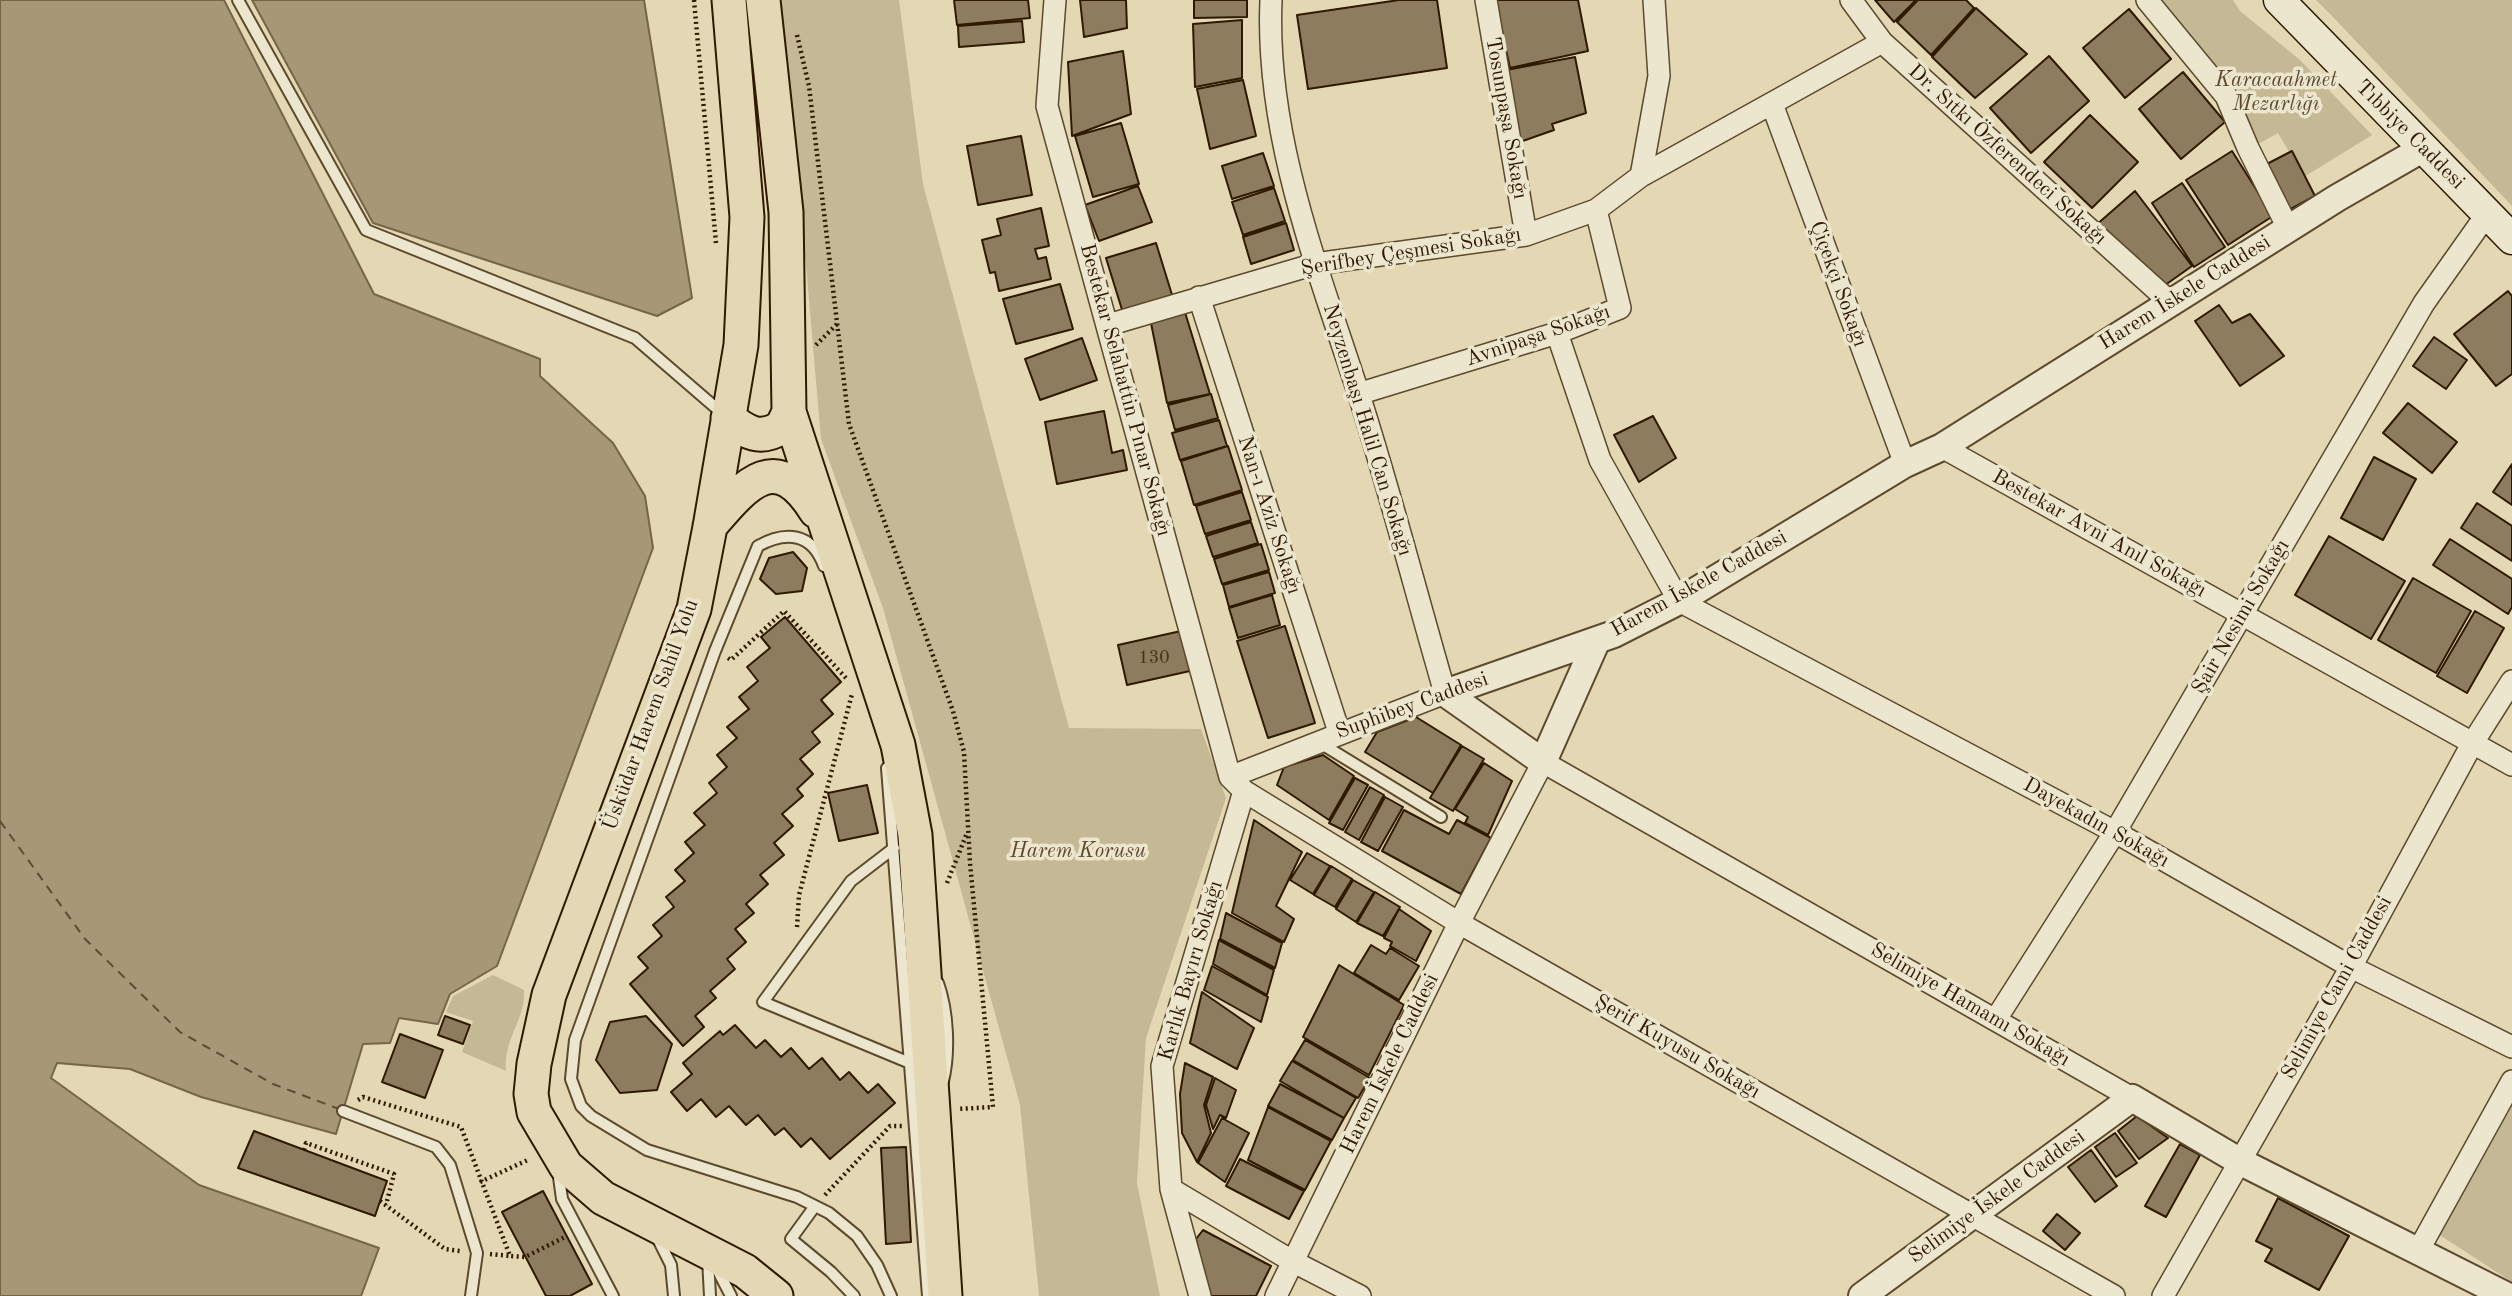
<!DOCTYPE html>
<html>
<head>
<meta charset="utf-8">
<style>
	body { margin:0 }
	canvas { display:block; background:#e4d8b4 }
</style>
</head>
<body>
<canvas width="2512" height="1296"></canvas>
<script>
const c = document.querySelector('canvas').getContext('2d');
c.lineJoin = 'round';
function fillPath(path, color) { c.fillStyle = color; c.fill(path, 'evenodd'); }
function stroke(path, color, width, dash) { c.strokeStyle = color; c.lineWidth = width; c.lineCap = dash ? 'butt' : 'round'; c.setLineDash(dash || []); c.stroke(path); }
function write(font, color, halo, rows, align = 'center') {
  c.font = font + ' "Old Standard TT",serif'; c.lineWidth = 7; c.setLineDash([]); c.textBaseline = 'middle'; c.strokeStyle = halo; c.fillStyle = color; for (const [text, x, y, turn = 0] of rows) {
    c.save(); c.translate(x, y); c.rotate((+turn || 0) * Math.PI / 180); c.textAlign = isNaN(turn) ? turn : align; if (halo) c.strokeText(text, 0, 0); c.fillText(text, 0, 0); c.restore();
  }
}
const green = new Path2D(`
	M773 0H899L923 184 1069 728 1201 729 1226 798 1146 1038 1137 1183 1160 1296H1039L1020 1105 1013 1079 883 608 821 439 801 207Z
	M2155 0H2233L2240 11 2300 60 2372 135 2304 177 2278 133 2255 146Z
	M2316 0H2512V206L2333 17Z
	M493 975 524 990C526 1019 503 1039 506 1071L462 1052 473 1021 446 1012 453 996Z
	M2512 1097V1282L2435 1232Z`);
const water = new Path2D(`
	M0 0H224L374 294 540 359V376L613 443 645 496 653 548 497 966 450 994 438 1024 399 1018 390 1043 363 1044 336 1134 201 1097 130 1069 57 1063 51 1078 199 1185 379 1248 361 1296H0Z
	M252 0H644L692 298 657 316 373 223Z`);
const ferry = new Path2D(`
	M0 821 85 939 180 1032 273 1084 339 1109`);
const building = new Path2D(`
	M954 0H1028L1030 18 957 25Z
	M1080 0H1126L1127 28 1084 37Z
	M1194 0H1247V17L1194 18Z
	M1399 0H1437L1447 68 1308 89 1297 15Z
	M1495 0H1578L1588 51 1510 68Z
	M1875 0H1916L1894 22Z
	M1918 0H1966L1974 8 1931 55 1897 22Z
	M1976 8 2027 54 1975 98 1932 57Z
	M2129 9 2171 59 2125 98 2083 48Z
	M1242 20V78L1195 87 1193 24Z
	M1022 21 1024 42 959 47 958 26Z
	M1123 51 1131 114 1072 136 1068 62Z
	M2049 56 2089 101 2031 153 1990 108Z
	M1575 57 1586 113 1552 124 1554 130 1517 143 1501 71Z
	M2183 72 2225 122 2181 159 2139 109Z
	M1243 80 1256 136 1210 149 1197 89Z
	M2090 115 2138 162 2092 208 2044 162Z
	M1121 123 1139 184 1093 197 1075 136Z
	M1021 136 1032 195 978 205 967 146Z
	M2232 151 2273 216 2228 245 2186 180Z
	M2292 151 2315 196 2287 211 2263 166Z
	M1263 153 1274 186 1232 199 1222 166Z
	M2182 183 2225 247 2194 267 2152 203Z
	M1138 186 1152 222 1099 241 1085 205Z
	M1274 188 1285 221 1243 235 1232 202Z
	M2135 191 2192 266 2161 288 2095 226Z
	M1041 208 1049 246 1035 249 1038 259 1046 257 1051 279 999 291 995 272 990 273 982 240 1001 235 997 219Z
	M1286 223 1294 250 1251 264 1243 237Z
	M1156 243 1173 298 1123 313 1106 258Z
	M1060 284 1073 329 1016 344 1003 299Z
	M2508 291 2512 296V374L2496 386 2454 334Z
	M2219 305 2232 323 2250 314 2284 356 2240 386 2195 321Z
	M1184 309 1210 394 1167 403 1150 318Z
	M2434 337 2467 360 2446 389 2413 366Z
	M1082 338 1097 380 1040 400 1025 359Z
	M1211 394 1218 418 1175 430 1168 405Z
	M2408 403 2457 442 2432 473 2383 433Z
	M1104 411 1112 453 1123 450 1127 470 1057 484 1045 422Z
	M1653 416 1676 458 1639 482 1614 435Z
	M1219 420 1227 446 1180 460 1172 433Z
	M1228 446 1242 490 1194 505 1181 461Z
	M2374 457 2416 479 2383 540 2341 518Z
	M2512 464V505L2493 492Z
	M1242 492 1251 520 1205 534 1196 506Z
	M2477 503 2512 526V561L2461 528Z
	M1251 522 1258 543 1213 557 1206 536Z
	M2329 536 2405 581 2371 639 2295 595Z
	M2450 539 2512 579V607L2508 614 2433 565Z
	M1261 544 1269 570 1222 584 1214 559Z
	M793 552 807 568 802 591 776 594 760 579 769 558Z
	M1269 572 1275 593 1229 607 1223 585Z
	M2413 578 2471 611 2436 673 2378 640Z
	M1272 595 1280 625 1238 638 1229 608Z
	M2475 611 2504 628 2467 693 2437 676Z
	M785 617 841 682 821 700 833 714 812 732 820 742 800 759 813 774 797 789 803 796 782 814 793 826 774 843 784 855 760 875 768 884 746 904 754 913 735 929 746 942 727 959 735 969 710 991 716 998 695 1016 704 1027 683 1046 630 984 648 968 638 957 662 936 653 925 674 907 666 897 685 881 675 870 694 853 685 842 705 825 694 813 717 793 709 783 727 767 717 755 737 738 727 727 749 709 739 697 758 681 747 667 770 648 761 637Z
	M1285 626 1315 723 1268 738 1237 641Z
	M1181 631 1190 671 1127 685 1118 645Z
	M1416 717 1461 745 1433 793 1365 752 1377 732Z
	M1462 746 1484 759 1453 811 1430 798Z
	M1323 755 1354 776 1329 820 1277 785 1284 767Z
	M1484 763 1512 781 1488 835 1465 823 1468 817 1455 809Z
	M1355 778 1368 785 1343 830 1329 823Z
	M867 785 878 833 839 841 828 793Z
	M1370 787 1384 795 1359 840 1345 832Z
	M1385 797 1403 807 1378 851 1361 842Z
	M1404 810 1449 834 1457 820 1491 838 1461 894 1382 851Z
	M1254 820 1302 852 1276 906 1294 919 1284 942 1232 913Z
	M1307 853 1330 866 1313 894 1290 880Z
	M1331 866 1352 879 1335 907 1314 895Z
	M1353 880 1374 892 1356 922 1336 909Z
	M1375 892 1400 907 1383 936 1357 923Z
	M1399 909 1431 931 1416 961 1390 946 1392 942 1384 938Z
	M1226 913 1282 943 1275 968 1220 939Z
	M1219 940 1274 970 1267 995 1213 964Z
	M1371 945 1386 954 1390 948 1419 966 1399 1000 1354 973Z
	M1339 965 1404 1005 1369 1075 1303 1037Z
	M1212 966 1268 997 1261 1022 1204 990Z
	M1202 992 1254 1028 1237 1069 1190 1043Z
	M445 1016 470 1025 463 1044 438 1035Z
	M646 1016 672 1044 657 1090 620 1093 596 1060 610 1022Z
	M735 1025 756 1048 765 1040 781 1057 791 1048 809 1069 822 1058 840 1080 849 1072 868 1093 878 1084 895 1103 830 1159 811 1138 801 1147 784 1128 775 1135 758 1115 746 1125 729 1106 716 1117 701 1099 687 1111 671 1092 692 1074 683 1063 720 1031 723 1035Z
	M400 1034 443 1050 425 1098 382 1082Z
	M1305 1040 1370 1078 1358 1098 1293 1060Z
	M1292 1061 1356 1098 1344 1118 1280 1081Z
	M1185 1063 1213 1077 1204 1105 1211 1133 1197 1162 1182 1133 1180 1094Z
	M1215 1078 1236 1090 1226 1118 1220 1115 1213 1129 1206 1105Z
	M1280 1084 1344 1118 1332 1140 1268 1106Z
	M1268 1107 1331 1141 1305 1190 1248 1160Z
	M2137 1116 2168 1138 2139 1159 2118 1131Z
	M1222 1118 1249 1133 1225 1182 1198 1163Z
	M254 1131 387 1181 375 1216 238 1168Z
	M2115 1133 2137 1163 2116 1177 2095 1147Z
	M2180 1144 2200 1155 2166 1217 2145 1206Z
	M906 1147 911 1242 886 1244 881 1148Z
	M2091 1150 2117 1186 2095 1202 2068 1167Z
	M1240 1159 1304 1191 1289 1219 1226 1186Z
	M543 1191 592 1284 570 1296H546L502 1212Z
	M2278 1198 2349 1236 2319 1290 2265 1261 2272 1249 2256 1241Z
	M2057 1214 2080 1233 2065 1250 2043 1231Z
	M1203 1230 1271 1266 1256 1296H1209L1196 1239Z`);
const path = new Path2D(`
	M694 0 716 243
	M797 35 809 86 849 424 953 711 964 752 970 863 993 1107 958 1109
	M816 345 838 323
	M728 658 731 660 784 611 846 678
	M947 883 967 833
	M797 927 799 895 852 694
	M358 1100 363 1097 461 1127 510 1256 525 1257 565 1237
	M304 1150 306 1143 394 1174 386 1205
	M480 1182 530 1159
	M825 1195 890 1126H902
	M380 1201 445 1249 460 1251
	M490 1254 510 1256`);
const service = new Path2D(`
	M238 0 366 230 635 338 723 414
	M824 566C812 532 785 531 758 546L715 651 575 1040 571 1079 581 1106 591 1116 647 1150 797 1197 829 1213 857 1236 877 1265 891 1296
	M1320 743 1441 817
	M887 768 928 1296
	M894 848 851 881 763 1002 910 1063
	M938 983C948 1011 950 1052 943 1081
	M343 1111 436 1147 450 1165 477 1253 471 1296
	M558 1170 562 1199 613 1296
	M815 1206 791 1239 831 1272 854 1296
	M656 1235 671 1265 674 1296
	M708 1259 710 1296
	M715 1265 731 1296`);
const minor = new Path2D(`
	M1055 0 1047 106 1230 777 1244 791 1162 1066 1171 1189 1200 1296
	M1486 0 1526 235
	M1851 0 1882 42 2170 302
	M2147 0 2226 96 2248 148 2288 228
	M1772 104 1905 464
	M1641 176 1659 76 1654 0
	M1199 297 1339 732
	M1108 325 1315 264 1526 235 1596 210 1641 176 1882 42
	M1557 333 1600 460 1679 601 2115 832 2351 967 2512 1047
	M1358 394 1557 333 1620 308 1596 210
	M1942 447 2512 765
	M1230 777 1445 693C1416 593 1390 491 1358 392 1317 266 1265 135 1271 0
	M1244 791 1459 923 2114 1296
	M1996 1019 2115 832 2424 303 2487 214
	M1171 1189 1292 1261 1360 1296
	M2417 1253 2512 1081
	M1276 1296 1459 923 1543 762 2132 1098
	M2163 1296 2351 967 2472 744 2512 681`);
const tertiary = new Path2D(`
	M1445 693 1614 634 1679 601 1905 464 1942 447 2337 198 2424 148
	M1445 693 1543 762 1597 640
	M1862 1296 2132 1098 2239 1161 2507 1296`);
const secondary = new Path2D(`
	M2279 0 2512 239`);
const primary = new Path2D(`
	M729 0 747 217 741 345 710 527 694 609 549 995 534 1064 531 1094 534 1112 566 1166 603 1198 745 1271 776 1296
	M763 0 786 212 789 412 898 745 915 835 945 1296
	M728 418C747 433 760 441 782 427L789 412
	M710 526C746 484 776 447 816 511`);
const numberNames = [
	["130",1154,658]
];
const parkNames = [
	["Karacaahmet",2276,80],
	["Mezarlığı",2276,104],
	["Harem Korusu",1078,851]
];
const streetNames = [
	["Tosunpaşa Sokağı",1506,118,80],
	["Tıbbiye Caddesi",2410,135,45],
	["Dr. Sıtkı Özferendeci Sokağı",2007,155,42],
	["Şerifbey Çeşmesi Sokağı",1411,252,-9],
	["Çiçekçi Sokağı",1838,284,70],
	["Harem İskele Caddesi",2185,293,-32],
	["Avnipaşa Sokağı",1538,336,-19],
	["Bestekar Selahattin Pınar Sokağı",1125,390,75],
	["Neyzenbaşı Halil Can Sokağı",1367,430,73],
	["Nan-ı Aziz Sokağı",1269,515,72],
	["Bestekar Avni Anıl Sokağı",2099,534,29],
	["Harem İskele Caddesi",1699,584,-29],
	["Şair Nesimi Sokağı",2241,617,-60],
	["Suphibey Caddesi",1412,706,-20],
	["Üsküdar Harem Sahil Yolu",651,715,-70],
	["Dayekadın Sokağı",2096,823,29],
	["Karlık Bayırı Sokağı",1191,971,-74],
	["Selimiye Cami Caddesi",2337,988,-61],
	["Selimiye Hamamı Sokağı",1970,1005,30],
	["Şerif Kuyusu Sokağı",1677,1047,30],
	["Harem İskele Caddesi",1390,1064,-64],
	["Selimiye İskele Caddesi",1997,1197,-36]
];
fillPath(green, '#c5b895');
fillPath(water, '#a69777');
stroke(water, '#766547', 2);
stroke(ferry, '#5f4c30', 2, [9, 7]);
fillPath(building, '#8d7d5e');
stroke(building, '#2f1a00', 2);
stroke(service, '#5c4a2d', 14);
stroke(minor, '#5c4a2d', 24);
stroke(tertiary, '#5c4a2d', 30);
stroke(secondary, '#2f1a00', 33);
stroke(primary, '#2f1a00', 37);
stroke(path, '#2f1a00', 4.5, [2, 3.5]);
stroke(service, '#ede6ce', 10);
stroke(minor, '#ede6ce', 21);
stroke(tertiary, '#ede6ce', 26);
stroke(secondary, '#ede6ce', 30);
stroke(primary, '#e4d8b4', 33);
write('18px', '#463318', null, numberNames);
write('italic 21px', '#5c492d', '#ede6ce', parkNames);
write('21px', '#2f1a00', '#ede6ce', streetNames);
</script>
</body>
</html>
